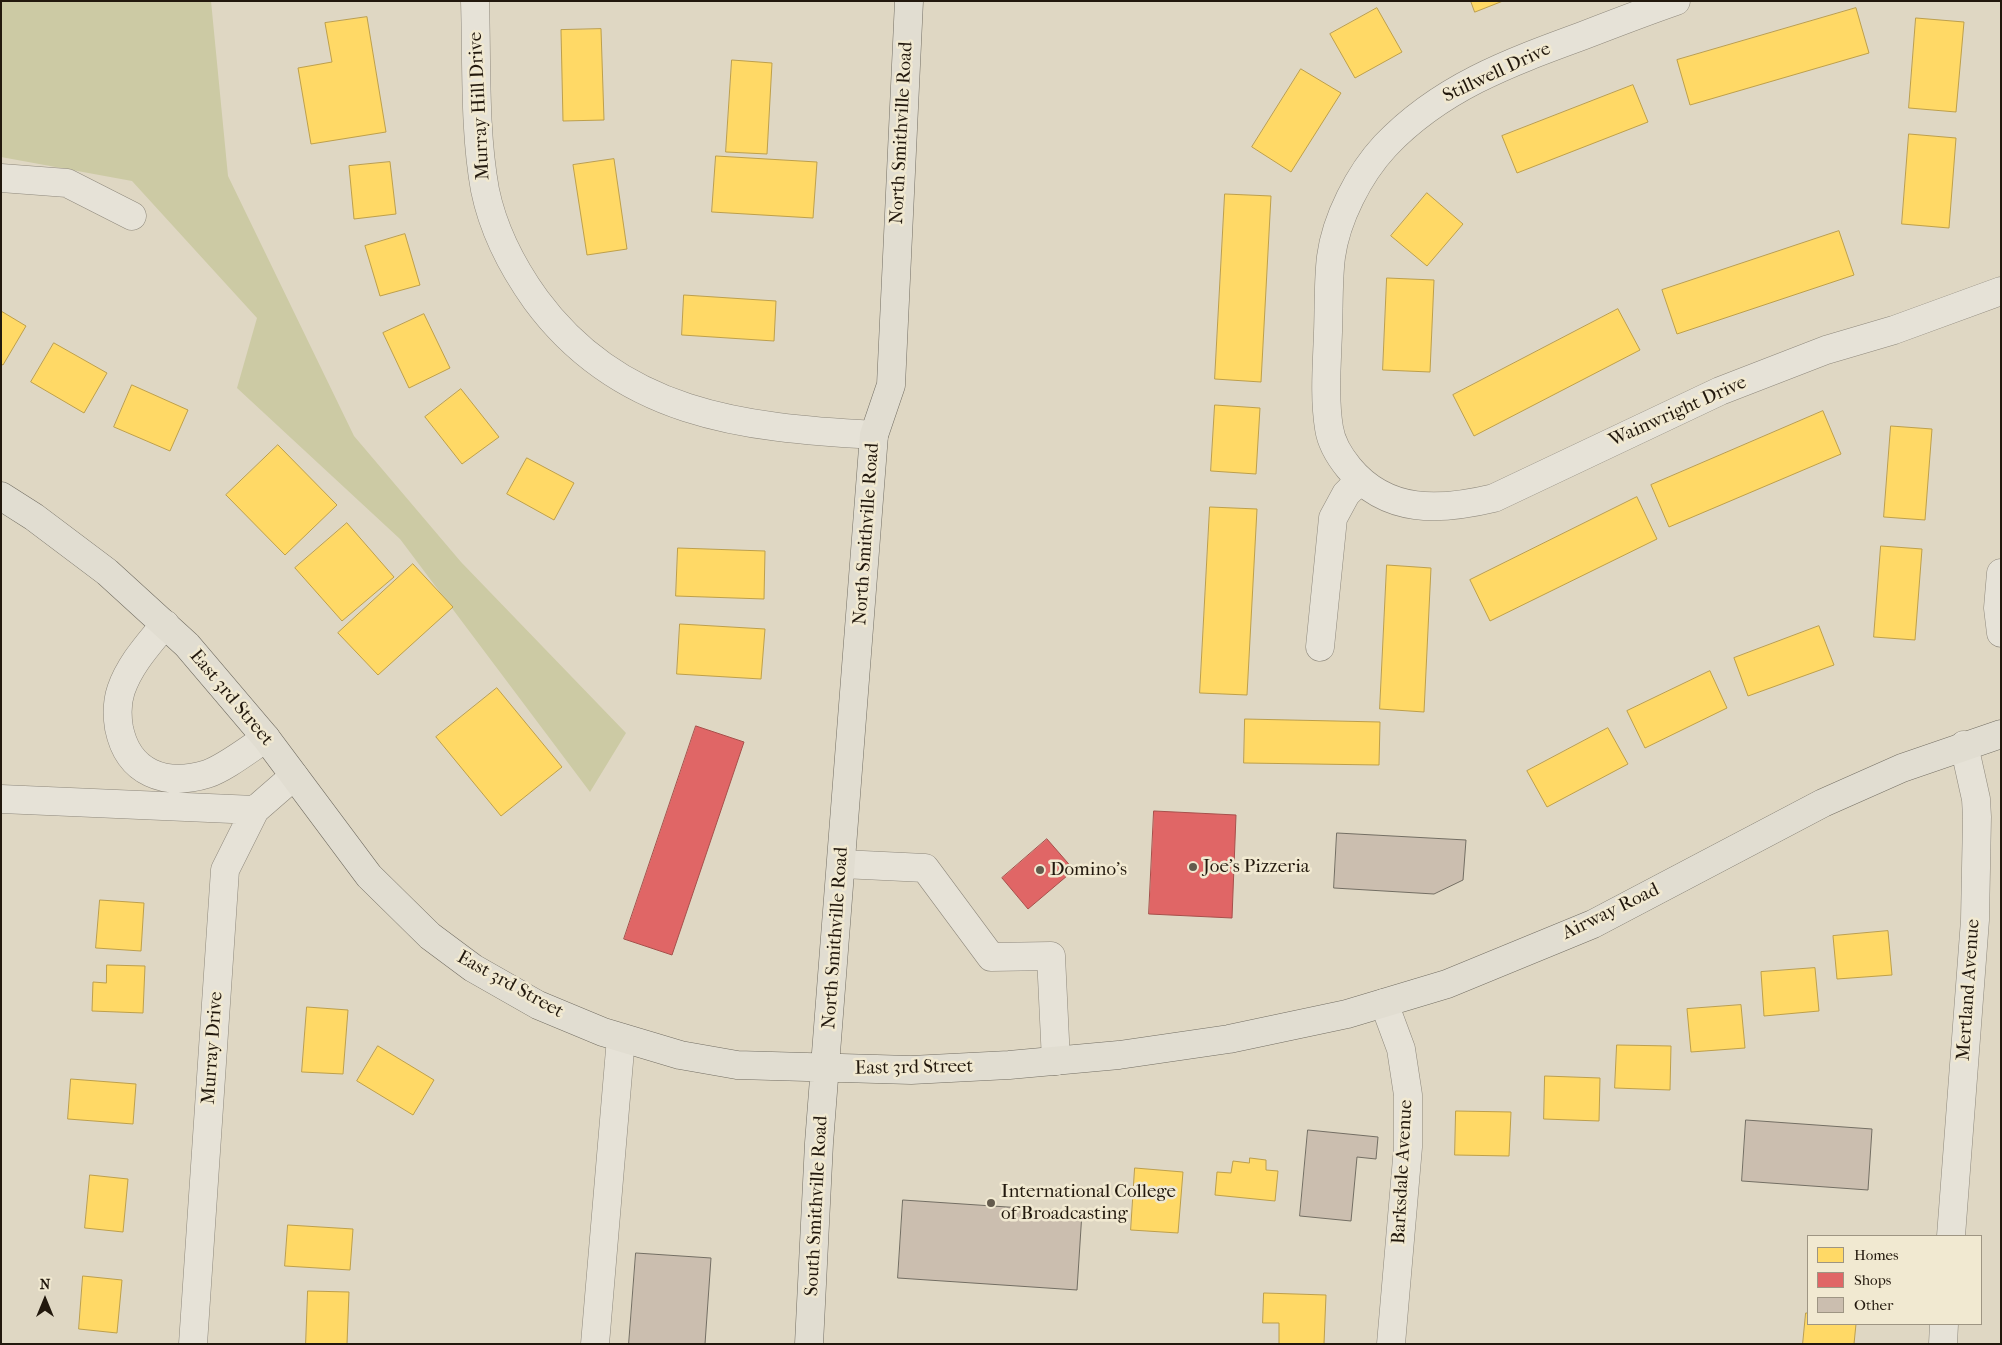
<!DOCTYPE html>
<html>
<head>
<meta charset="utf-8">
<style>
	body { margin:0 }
	#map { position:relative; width:2002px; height:1345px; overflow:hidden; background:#dfd7c3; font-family:"IM FELL French Canon",serif }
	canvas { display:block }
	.frame { position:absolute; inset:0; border:2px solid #22180d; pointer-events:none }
	.legend { position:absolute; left:1807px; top:1235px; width:175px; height:90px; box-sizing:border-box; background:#f1e9d1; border:1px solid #9e9583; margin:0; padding:6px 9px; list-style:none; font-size:15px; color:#22180d }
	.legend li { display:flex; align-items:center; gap:10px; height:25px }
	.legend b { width:25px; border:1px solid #9e9583 }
	.north { position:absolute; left:20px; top:1275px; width:50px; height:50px; -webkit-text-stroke:4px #f1e9d1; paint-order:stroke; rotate:0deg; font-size:14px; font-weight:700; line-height:20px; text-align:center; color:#22180d }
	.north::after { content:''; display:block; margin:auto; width:18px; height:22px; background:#22180d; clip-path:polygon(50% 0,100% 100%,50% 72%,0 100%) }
</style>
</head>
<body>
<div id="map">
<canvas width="2002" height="1345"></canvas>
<div class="frame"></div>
<ul class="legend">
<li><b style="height:14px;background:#ffd966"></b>Homes</li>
<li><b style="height:14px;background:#e06666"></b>Shops</li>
<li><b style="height:14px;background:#cbbeaf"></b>Other</li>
</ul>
<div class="north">N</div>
</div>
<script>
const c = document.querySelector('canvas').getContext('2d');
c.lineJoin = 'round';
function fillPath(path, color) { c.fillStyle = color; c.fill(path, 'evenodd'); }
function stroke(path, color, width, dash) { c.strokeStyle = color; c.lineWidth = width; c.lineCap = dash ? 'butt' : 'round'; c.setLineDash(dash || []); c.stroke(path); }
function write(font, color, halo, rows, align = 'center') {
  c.font = font + ' "IM FELL French Canon",serif'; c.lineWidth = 5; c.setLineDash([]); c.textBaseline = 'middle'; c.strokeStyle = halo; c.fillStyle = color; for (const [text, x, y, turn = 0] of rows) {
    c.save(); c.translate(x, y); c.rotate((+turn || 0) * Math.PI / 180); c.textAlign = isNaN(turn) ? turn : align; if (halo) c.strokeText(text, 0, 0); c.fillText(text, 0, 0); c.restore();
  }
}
const green = new Path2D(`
	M1 1H211L228 176 354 436 461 562 626 733 590 792 400 539 237 388 257 318 132 181 1 157Z`);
const homes = new Path2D(`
	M1471 1H1503L1475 12Z
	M1377 8 1402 52 1355 78 1330 34Z
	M1856 8 1869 53 1690 105 1677 60Z
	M367 17 386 132 311 144 298 68 332 62 325 23Z
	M1916 18 1964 22 1956 112 1909 108Z
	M601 29 604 120 563 121 561 30Z
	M732 60 772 63 767 154 726 152Z
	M1301 69 1341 93 1291 172 1252 147Z
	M1633 85 1648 122 1517 173 1502 136Z
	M1909 134 1956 138 1949 228 1902 224Z
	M716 156 817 162 813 218 712 212Z
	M614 159 627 249 587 255 573 165Z
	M390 162 396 214 354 219 349 166Z
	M1427 193 1463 224 1427 266 1391 236Z
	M1225 194 1271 196 1261 382 1215 379Z
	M1839 231 1854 275 1677 334 1662 290Z
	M405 234 420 285 380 296 365 246Z
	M1387 278 1434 280 1430 372 1383 370Z
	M684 295 776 301 774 341 682 335Z
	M1618 309 1640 350 1474 436 1453 395Z
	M1 311 26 326 3 365 1 364Z
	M424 314 450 368 409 388 383 333Z
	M54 343 107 373 84 413 31 382Z
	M132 385 188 410 170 451 114 427Z
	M461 389 499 437 462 464 425 417Z
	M1215 405 1260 408 1256 474 1211 471Z
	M1823 411 1841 454 1669 527 1651 485Z
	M1891 426 1932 429 1925 520 1884 517Z
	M278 445 337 505 285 555 226 495Z
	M527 458 574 483 554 520 507 494Z
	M1637 497 1657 539 1490 621 1470 580Z
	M1210 507 1257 509 1247 695 1200 693Z
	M347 523 394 577 342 621 295 568Z
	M1881 546 1922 549 1915 640 1874 637Z
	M678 548 765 551 764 599 676 596Z
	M413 564 453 607 378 675 338 633Z
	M1387 565 1431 568 1424 712 1380 709Z
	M680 624 765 629 761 679 677 674Z
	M1819 626 1834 665 1748 696 1734 658Z
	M1710 671 1727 708 1645 748 1627 711Z
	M497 688 562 767 501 816 436 737Z
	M1245 719 1380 722 1379 765 1244 763Z
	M1608 728 1628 764 1547 807 1527 771Z
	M100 900 144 903 141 951 96 948Z
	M1888 931 1892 975 1837 979 1833 936Z
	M107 965 145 966 143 1013 92 1011 93 982 106 983Z
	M1815 968 1819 1011 1764 1016 1761 972Z
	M1741 1005 1745 1048 1691 1052 1687 1009Z
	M307 1007 348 1010 343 1074 302 1072Z
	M1617 1045 1671 1046 1670 1090 1615 1088Z
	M378 1046 434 1080 413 1115 357 1081Z
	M1545 1076 1600 1078 1599 1121 1544 1119Z
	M71 1079 136 1084 133 1124 68 1119Z
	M1456 1111 1511 1112 1509 1156 1455 1155Z
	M1250 1158 1266 1160V1170L1278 1171 1275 1201 1215 1195 1217 1172 1231 1173 1233 1161 1249 1163Z
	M1135 1168 1183 1172 1178 1233 1131 1230Z
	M90 1175 128 1179 123 1232 85 1228Z
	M288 1225 353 1229 350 1270 285 1266Z
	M83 1276 122 1280 117 1333 79 1329Z
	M308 1291 349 1292 347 1344H306Z
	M1264 1293 1326 1295 1324 1344H1279V1323H1263Z
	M1806 1313H1808V1324H1856L1854 1344H1803Z`);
const shops = new Path2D(`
	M696 726 744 742 672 955 624 939Z
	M1154 811 1236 815 1232 918 1149 914Z
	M1047 839 1074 870 1028 909 1002 878Z`);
const building = new Path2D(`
	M1337 833 1466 840 1463 880 1434 894 1334 888Z
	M1746 1120 1872 1129 1868 1190 1742 1181Z
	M1308 1130 1378 1137 1376 1159 1357 1157 1351 1221 1300 1216Z
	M903 1200 1082 1212 1077 1290 898 1278Z
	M636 1253 711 1258 705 1344H629Z`);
const minor = new Path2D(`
	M475 1C477 63 474 130 485 190 493 229 513 268 536 300 620 414 742 428 874 435
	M1676 1C1644 12 1613 24 1582 36 1508 63 1440 88 1385 146 1359 174 1336 219 1331 257 1328 281 1329 308 1328 332 1327 363 1324 397 1329 428 1331 442 1340 457 1349 468 1387 514 1440 511 1494 498L1720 391 1826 350 1894 330 2001 291
	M1 178 67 183 132 216
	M2001 573 1998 608 2001 633
	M165 624C148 645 130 664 121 690 117 702 117 716 119 728 128 773 165 787 207 774 225 768 249 749 266 738
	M1320 647 1333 518 1346 494 1359 481
	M1 799 255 810
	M842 864 925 868 991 957 1051 956 1056 1061
	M1384 1003 1401 1049 1408 1095V1147L1391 1344
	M1951 1236 1975 920 1977 817 1976 799 1964 745
	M193 1344 225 870 255 810 294 776
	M595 1344 621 1038
	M1943 1344 1944 1324`);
const major = new Path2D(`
	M1 496 34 517 107 572 187 645 266 738 369 876 430 936 473 968 538 1005 603 1032 680 1055 737 1065 911 1070 1009 1065 1119 1055 1229 1039 1347 1014 1447 984 1593 924 1823 803 1902 768 2001 734
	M809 1344 819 1143 874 435 891 385 909 1`);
const markers = [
	[1193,867,5,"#645b4d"],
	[1040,870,5,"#645b4d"],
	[991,1203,5,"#645b4d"]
];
const streetNames = [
	["Stillwell Drive",1497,73,-25],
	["Murray Hill Drive",480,106,-93],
	["North Smithville Road",902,133,-87],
	["Wainwright Drive",1678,412,-24],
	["North Smithville Road",867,534,-86],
	["East 3rd Street",231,698,50],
	["Airway Road",1611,912,-26],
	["North Smithville Road",836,938,-86],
	["East 3rd Street",510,985,29],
	["Mertland Avenue",1969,990,-86],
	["Murray Drive",213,1048,-86],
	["East 3rd Street",914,1068,-1],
	["Barksdale Avenue",1403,1172,-87],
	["South Smithville Road",817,1206,-87]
];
const poiNames = [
	["Joe's Pizzeria",1203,867],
	["Domino's",1050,870],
	["International College",1001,1192],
	["of Broadcasting",1001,1214]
];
fillPath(green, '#cccaa4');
fillPath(homes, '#ffd966');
stroke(homes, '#bd9f4b', 1);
fillPath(shops, '#e06666');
stroke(shops, '#a74f4b', 1);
fillPath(building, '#cbbeaf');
stroke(building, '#736e63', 1);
stroke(minor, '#8e887c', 29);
stroke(major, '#736e63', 29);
stroke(minor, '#e6e2d7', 28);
stroke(major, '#e1ddd1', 28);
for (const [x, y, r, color] of markers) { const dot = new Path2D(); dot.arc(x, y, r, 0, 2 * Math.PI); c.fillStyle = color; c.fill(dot); stroke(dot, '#f1e9d1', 2); }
write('19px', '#22180d', '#f1e9d1', streetNames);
write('19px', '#22180d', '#f1e9d1', poiNames, 'left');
</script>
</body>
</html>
